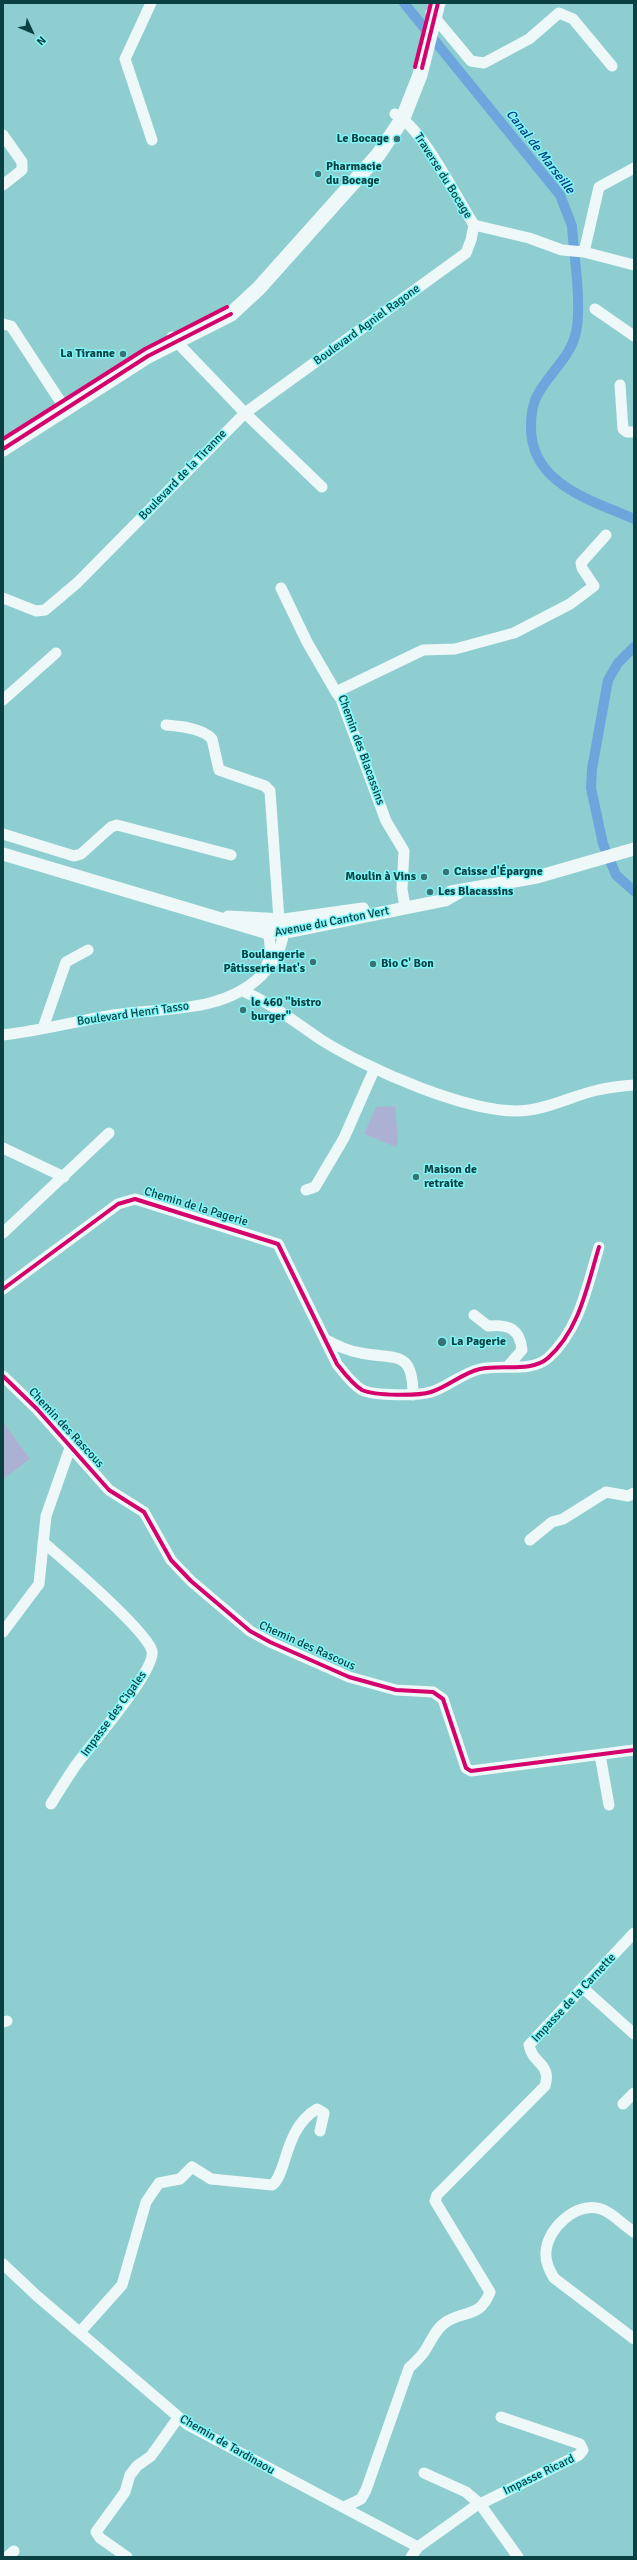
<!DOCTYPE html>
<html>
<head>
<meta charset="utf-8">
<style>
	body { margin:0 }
	#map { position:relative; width:637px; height:2560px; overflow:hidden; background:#8eced0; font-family:Signika,sans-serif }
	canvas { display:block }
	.frame { position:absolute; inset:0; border:4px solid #0a4041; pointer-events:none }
	.north { position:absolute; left:12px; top:12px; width:40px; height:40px; -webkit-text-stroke:3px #81f6f8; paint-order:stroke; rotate:134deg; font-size:11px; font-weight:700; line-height:16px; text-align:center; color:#0a4041 }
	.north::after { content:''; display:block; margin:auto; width:14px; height:18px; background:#0a4041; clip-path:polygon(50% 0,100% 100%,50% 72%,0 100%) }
</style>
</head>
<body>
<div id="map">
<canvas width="637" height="2560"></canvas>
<div class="frame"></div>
<div class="north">N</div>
</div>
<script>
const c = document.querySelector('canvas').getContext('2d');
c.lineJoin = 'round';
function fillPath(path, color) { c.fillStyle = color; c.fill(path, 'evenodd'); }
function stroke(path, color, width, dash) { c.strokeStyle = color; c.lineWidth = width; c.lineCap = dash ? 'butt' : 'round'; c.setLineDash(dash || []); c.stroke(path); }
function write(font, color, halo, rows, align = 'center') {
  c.font = font + ' Signika,sans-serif'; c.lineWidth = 3; c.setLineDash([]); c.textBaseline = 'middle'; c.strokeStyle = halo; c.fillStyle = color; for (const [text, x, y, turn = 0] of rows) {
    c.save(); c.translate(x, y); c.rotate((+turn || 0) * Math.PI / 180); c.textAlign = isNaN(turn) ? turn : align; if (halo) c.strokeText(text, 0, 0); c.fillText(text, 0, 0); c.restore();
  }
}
const green = new Path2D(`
	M395 1106 398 1139 396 1147 364 1134 376 1107Z
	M3 1422 30 1459 3 1479Z`);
const canal = new Path2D(`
	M404 3 560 195 572 226C574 257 582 304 576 332 571 357 550 372 538 394 532 404 531 414 531 426 530 484 591 500 634 519
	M634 647 618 663 608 680 592 769 591 788 603 844 616 875 634 891`);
const minor = new Path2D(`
	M151 3 125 59 152 140
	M431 13 471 61 484 63 529 39 559 13 573 19 612 66
	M395 114C422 127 456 197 474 225L529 238 562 250 584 252 634 265
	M3 135 22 162V170L3 185
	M584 252 599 187 634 168
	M595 309 634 336
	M3 324 11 326 66 410
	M620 385 623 429 627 432H634
	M322 487 245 413 466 253 471 240 474 225
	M281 588 307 642 336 692
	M3 598 36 611 45 610 77 583 245 413 172 337
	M3 700 56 653
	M166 725C179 726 203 728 212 739L219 770 265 786 270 791 279 920
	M3 834 74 856 81 854 111 827 117 825 231 855
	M405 907 402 889 404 851 386 821 341 699 336 692 423 650 455 649 514 633 570 604 594 586 582 568 581 563 606 535
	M267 964 271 955 268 926
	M243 991C273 1004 293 1021 320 1039 363 1067 476 1118 529 1110 552 1107 575 1095 598 1090 610 1087 622 1086 634 1085
	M43 1028 66 962 88 950
	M3 1035C40 1031 77 1021 113 1015 165 1007 222 1014 262 975 276 960 284 945 284 924
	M3 1148 64 1177
	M306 1190 315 1187 344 1138 374 1070
	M3 1233 109 1133
	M3 1289 118 1204 135 1199 278 1244 337 1364C344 1373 352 1384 362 1390 375 1396 418 1396 431 1392 448 1387 462 1373 480 1369 501 1364 531 1373 548 1358 580 1329 587 1286 599 1247
	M474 1315 488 1326C509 1324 520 1329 522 1350L508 1366
	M326 1340C338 1346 348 1351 361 1353 396 1360 413 1349 413 1395
	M3 1376 37 1409 109 1490 144 1512 171 1560 191 1581 250 1631 270 1642 349 1677 396 1690 433 1692 443 1699 466 1768 471 1771 634 1750
	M530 1540 552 1522 563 1519 606 1492 628 1496 634 1493
	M43 1542C64 1560 146 1630 152 1651 157 1669 89 1747 76 1765 67 1778 59 1791 51 1804
	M3 1632 39 1584 46 1516 71 1445
	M600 1755 609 1805
	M583 1988 634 2034
	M3 2022 7 2021
	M623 2104 634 2093
	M634 2232C623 2225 613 2213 601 2209 576 2201 547 2229 546 2252 545 2262 549 2270 554 2278L634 2339
	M3 2264 37 2296 188 2425 418 2547
	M80 2332 122 2285 146 2202 159 2183 180 2179 192 2167 211 2179 272 2185C287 2175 284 2128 317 2109L324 2113 320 2131
	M424 2473 466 2492 480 2504 518 2557
	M344 2507 361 2499 366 2490 409 2368C414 2363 420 2358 424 2352 431 2342 435 2329 446 2322 465 2310 480 2318 490 2292L435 2201 437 2195 545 2086C552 2063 532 2064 529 2045L634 1933
	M7 2557 14 2551
	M127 2557 100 2538 96 2532 125 2492 130 2475 137 2466 151 2456 178 2418
	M411 2557 418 2547 474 2507 579 2455 583 2450 580 2444 501 2417`);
const tertiary = new Path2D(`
	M3 854 268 933 292 931 445 900 459 892
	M451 892 537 877 634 849
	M228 917 284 920 363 909`);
const secondary = new Path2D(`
	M3 449 148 356 231 314 259 288 378 155 403 118 420 75 438 3`);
const cycleway = new Path2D(`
	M415 67 431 3
	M422 68 438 3
	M3 439 145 349 227 307
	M3 449 148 356 231 314
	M3 1289 118 1204 135 1199 278 1244 337 1364C344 1373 352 1384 362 1390 375 1396 418 1396 431 1392 448 1387 462 1373 480 1369 501 1364 531 1373 548 1358 580 1329 587 1286 599 1247
	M3 1376 37 1409 109 1490 144 1512 171 1560 191 1581 250 1631 270 1642 349 1677 396 1690 433 1692 443 1699 466 1768 471 1771 634 1750`);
const markers = [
	[397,139,4,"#387273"],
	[318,174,4,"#387273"],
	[123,354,4,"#387273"],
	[446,872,4,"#387273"],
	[424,877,4,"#387273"],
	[430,892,4,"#387273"],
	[313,962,4,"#387273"],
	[373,964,4,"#387273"],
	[243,1010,4,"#387273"],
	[416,1177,4,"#387273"],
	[442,1342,5,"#387273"]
];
const poiNames = [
	["Le Bocage",389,139,"right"],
	["Pharmacie",326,167],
	["du Bocage",326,181],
	["La Tiranne",115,354,"right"],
	["Caisse d'Épargne",454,872],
	["Moulin à Vins",416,877,"right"],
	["Les Blacassins",438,892],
	["Boulangerie",305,955,"right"],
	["Pâtisserie Hat's",305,969,"right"],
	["Bio C' Bon",381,964],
	["le 460 \"bistro",251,1003],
	["burger\"",251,1017],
	["Maison de",424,1170],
	["retraite",424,1184],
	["La Pagerie",451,1342]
];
const streetNames = [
	["Traverse du Bocage",443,176,58],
	["Boulevard Agniel Ragone",367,325,-36],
	["Boulevard de la Tiranne",183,475,-46],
	["Chemin des Blacassins",361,750,70],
	["Avenue du Canton Vert",332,922,-11],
	["Boulevard Henri Tasso",133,1014,-8],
	["Chemin de la Pagerie",196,1207,17],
	["Chemin des Rascous",66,1428,47],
	["Chemin des Rascous",307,1646,24],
	["Impasse des Cigales",114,1714,-54],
	["Impasse de la Carnette",574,1998,-47],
	["Chemin de Tardinaou",227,2445,30],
	["Impasse Ricard",539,2475,-26]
];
const waterNames = [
	["Canal de Marseille",540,152,52]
];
fillPath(green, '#acb1d3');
stroke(canal, '#6ca6dd', 10);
stroke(minor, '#eef8f8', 11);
stroke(tertiary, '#eef8f8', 13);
stroke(secondary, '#eef8f8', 15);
stroke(cycleway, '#d6006c', 4);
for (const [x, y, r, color] of markers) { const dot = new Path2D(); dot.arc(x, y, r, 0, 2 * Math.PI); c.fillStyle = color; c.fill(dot); stroke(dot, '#81f6f8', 1.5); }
write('bold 12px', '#0a4041', '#81f6f8', poiNames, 'left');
write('12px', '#0a4041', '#81f6f8', streetNames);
write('italic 13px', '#003a7f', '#81f6f8', waterNames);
</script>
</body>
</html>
